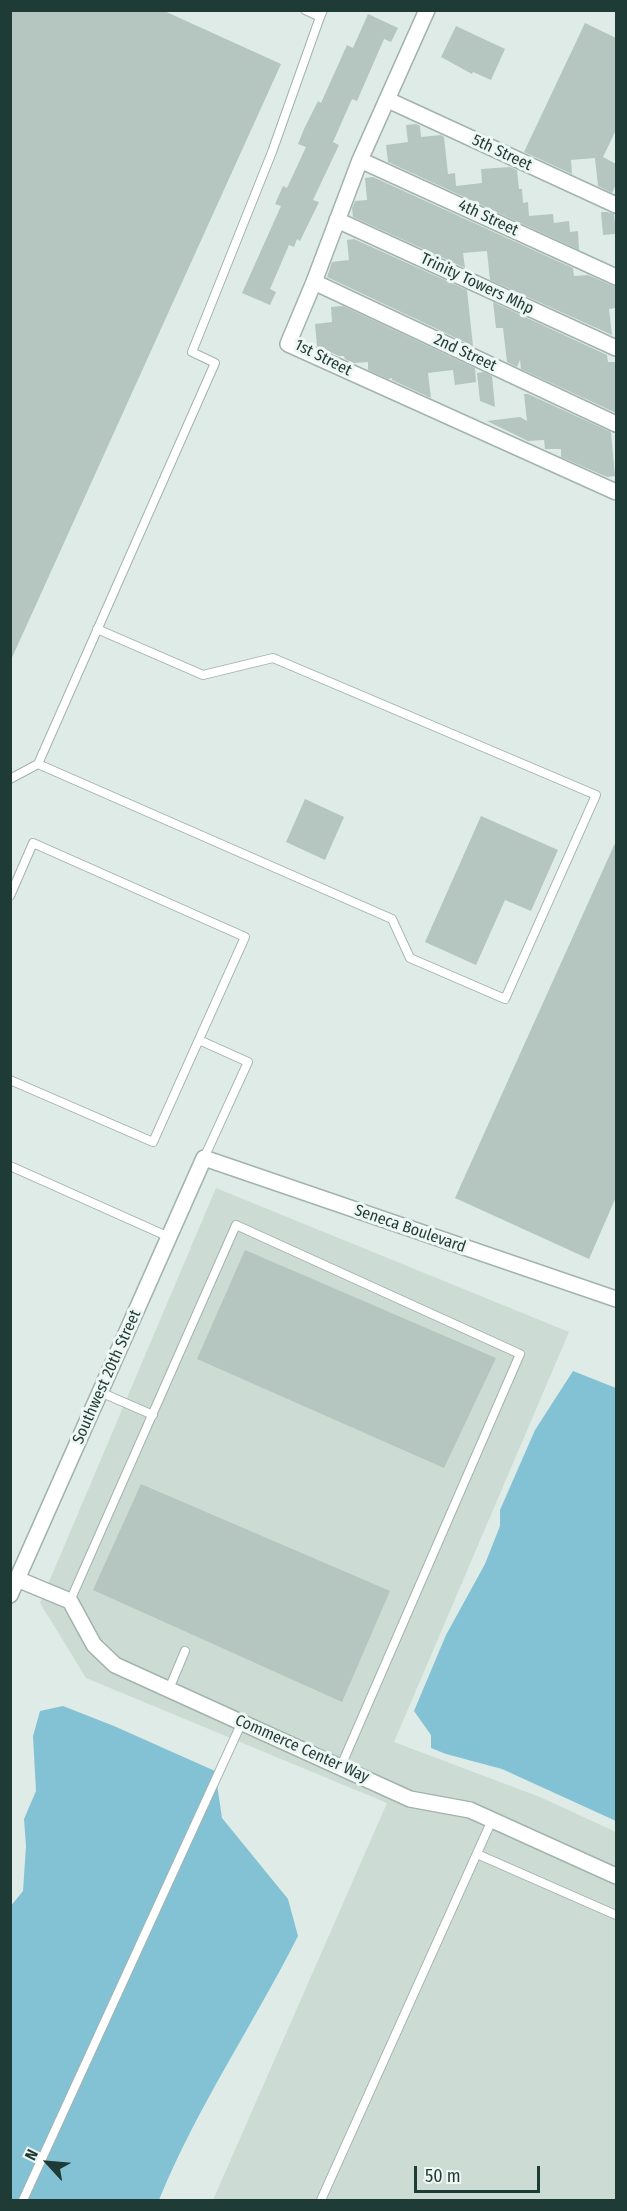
<!DOCTYPE html>
<html>
<head>
<meta charset="utf-8">
<style>
	body { margin:0 }
	#map { position:relative; width:627px; height:2211px; overflow:hidden; background:#dfebe6; font-family:"Fira Sans Condensed",sans-serif }
	canvas { display:block }
	.frame { position:absolute; inset:0; border:12px solid #1f3b36; pointer-events:none }
	.north { position:absolute; left:18px; top:2133px; width:60px; height:60px; -webkit-text-stroke:4px #eff7f4; paint-order:stroke; rotate:296deg; font-size:16px; font-weight:700; line-height:24px; text-align:center; color:#1f3b36 }
	.north::after { content:''; display:block; margin:auto; width:21px; height:27px; background:#1f3b36; clip-path:polygon(50% 0,100% 100%,50% 72%,0 100%) }
	.scale { position:absolute; left:414px; top:2166px; width:126px; height:27px; box-sizing:border-box; border:3px solid #1f3b36; border-top:0; padding-left:8px; font-size:18px; line-height:21px; white-space:nowrap; color:#1f3b36; -webkit-text-stroke:4px #eff7f4; paint-order:stroke }
</style>
</head>
<body>
<div id="map">
<canvas width="627" height="2211"></canvas>
<div class="frame"></div>
<div class="north">N</div>
<div class="scale">50 m</div>
</div>
<script>
const c = document.querySelector('canvas').getContext('2d');
c.lineJoin = 'round';
function fillPath(path, color) { c.fillStyle = color; c.fill(path, 'evenodd'); }
function stroke(path, color, width, dash) { c.strokeStyle = color; c.lineWidth = width; c.lineCap = dash ? 'butt' : 'round'; c.setLineDash(dash || []); c.stroke(path); }
function write(font, color, halo, rows, align = 'center') {
  c.font = font + ' "Fira Sans Condensed",sans-serif'; c.lineWidth = 6; c.setLineDash([]); c.textBaseline = 'middle'; c.strokeStyle = halo; c.fillStyle = color; for (const [text, x, y, turn = 0] of rows) {
    c.save(); c.translate(x, y); c.rotate((+turn || 0) * Math.PI / 180); c.textAlign = isNaN(turn) ? turn : align; if (halo) c.strokeText(text, 0, 0); c.fillText(text, 0, 0); c.restore();
  }
}
const built = new Path2D(`
	M216 1188 569 1332 394 1742 540 1797 616 1832V2200H213L387 1803 86 1678 40 1603Z`);
const water = new Path2D(`
	M573 1371 616 1388V1821L502 1769 446 1754 431 1748V1735L414 1711 446 1635 485 1564 500 1526V1510L535 1430Z
	M63 1706 114 1726 215 1771 222 1818 288 1899 298 1936C253 2025 196 2109 159 2200H11L10 1907 23 1891 26 1846 24 1819 36 1791 33 1736 40 1711Z`);
const building = new Path2D(`
	M10 10H162L281 64 10 662Z
	M368 14 398 28 391 42 384 39 357 101 352 99 333 142 339 145 313 200 319 202 300 241 297 239 294 247 289 245 270 289 276 292 270 305 242 293 281 206 275 204 283 186 287 188 306 147 298 144 304 129 318 101 321 103 347 45 353 48Z
	M585 23 616 38V130L603 157 616 164V184L612 193 598 186 595 158 571 160 572 174 524 152Z
	M456 26 505 49 491 80 473 72 472 74 441 57Z
	M416 124 420 126 421 137 441 135 444 137 448 174 455 173 456 186 482 183 481 169 510 167 517 170 519 189H522L523 203 528 202 529 216 553 214 554 223 569 221 570 232 578 231 579 250 388 162 386 145 408 142 406 125Z
	M373 177 573 268 574 276 588 275 616 287V308L609 309 612 335 490 280 487 251 463 253 465 268 353 217 352 208 355 201 367 200 365 178Z
	M601 212H607L614 214 616 234 603 235Z
	M354 239 467 290 473 346 327 277 332 262 349 260 347 240Z
	M493 302 607 355 608 362H616V413L521 369 520 360 517 367 507 362 503 328H496Z
	M343 306 475 368 476 382 455 385 453 370 428 373 431 398 392 380V378L388 379 368 370V362L354 363 345 359 344 356H339L317 346 315 324 332 322 331 307Z
	M484 372 492 376 495 407 480 401 477 373Z
	M524 394H528L611 432 615 476 607 477 561 457V449H545L544 440 528 441 487 421 520 417 527 421Z
	M305 799 344 817 325 860 286 842Z
	M481 816 558 850 531 911 505 900 476 965 425 942Z
	M616 841V1197L589 1259 455 1198Z
	M245 1250 496 1358 444 1468 197 1359Z
	M141 1484 390 1591 342 1702 93 1590Z`);
const lane = new Path2D(`
	M305 10 320 17 323 10
	M38 764 392 919 410 958 505 999 596 795 273 658 203 675 97 629
	M10 779 38 764 215 363 192 352 272 152 320 17
	M10 896 33 843 245 937 153 1142 10 1080
	M199 1040 248 1062 204 1158
	M10 1166 169 1237
	M100 1392 153 1415
	M70 1601 236 1225 520 1354 341 1766
	M169 1689 185 1651
	M477 1854 616 1915
	M23 2200 242 1722
	M321 2200 492 1820`);
const street = new Path2D(`
	M427 10 360 160 314 282 288 344 616 492
	M388 100 616 205
	M360 160 616 277
	M337 220 616 348
	M314 282 616 424
	M17 1579 70 1601 94 1645 115 1665 410 1799 470 1810 616 1876
	M10 1595 204 1158 616 1299`);
const streetNames = [
	["5th Street",502,153,25],
	["4th Street",488,218,25],
	["Trinity Towers Mhp",477,284,25],
	["2nd Street",465,353,25],
	["1st Street",323,358,27],
	["Seneca Boulevard",410,1229,19],
	["Southwest 20th Street",107,1377,-66],
	["Commerce Center Way",302,1749,24]
];
fillPath(built, '#cddbd5');
fillPath(water, '#83c2d4');
fillPath(building, '#b4c6bf');
stroke(lane, '#a2b3ae', 10);
stroke(street, '#a2b3ae', 18);
stroke(lane, '#fff', 8);
stroke(street, '#fff', 15);
write('16px', '#1f3b36', '#eff7f4', streetNames);
</script>
</body>
</html>
